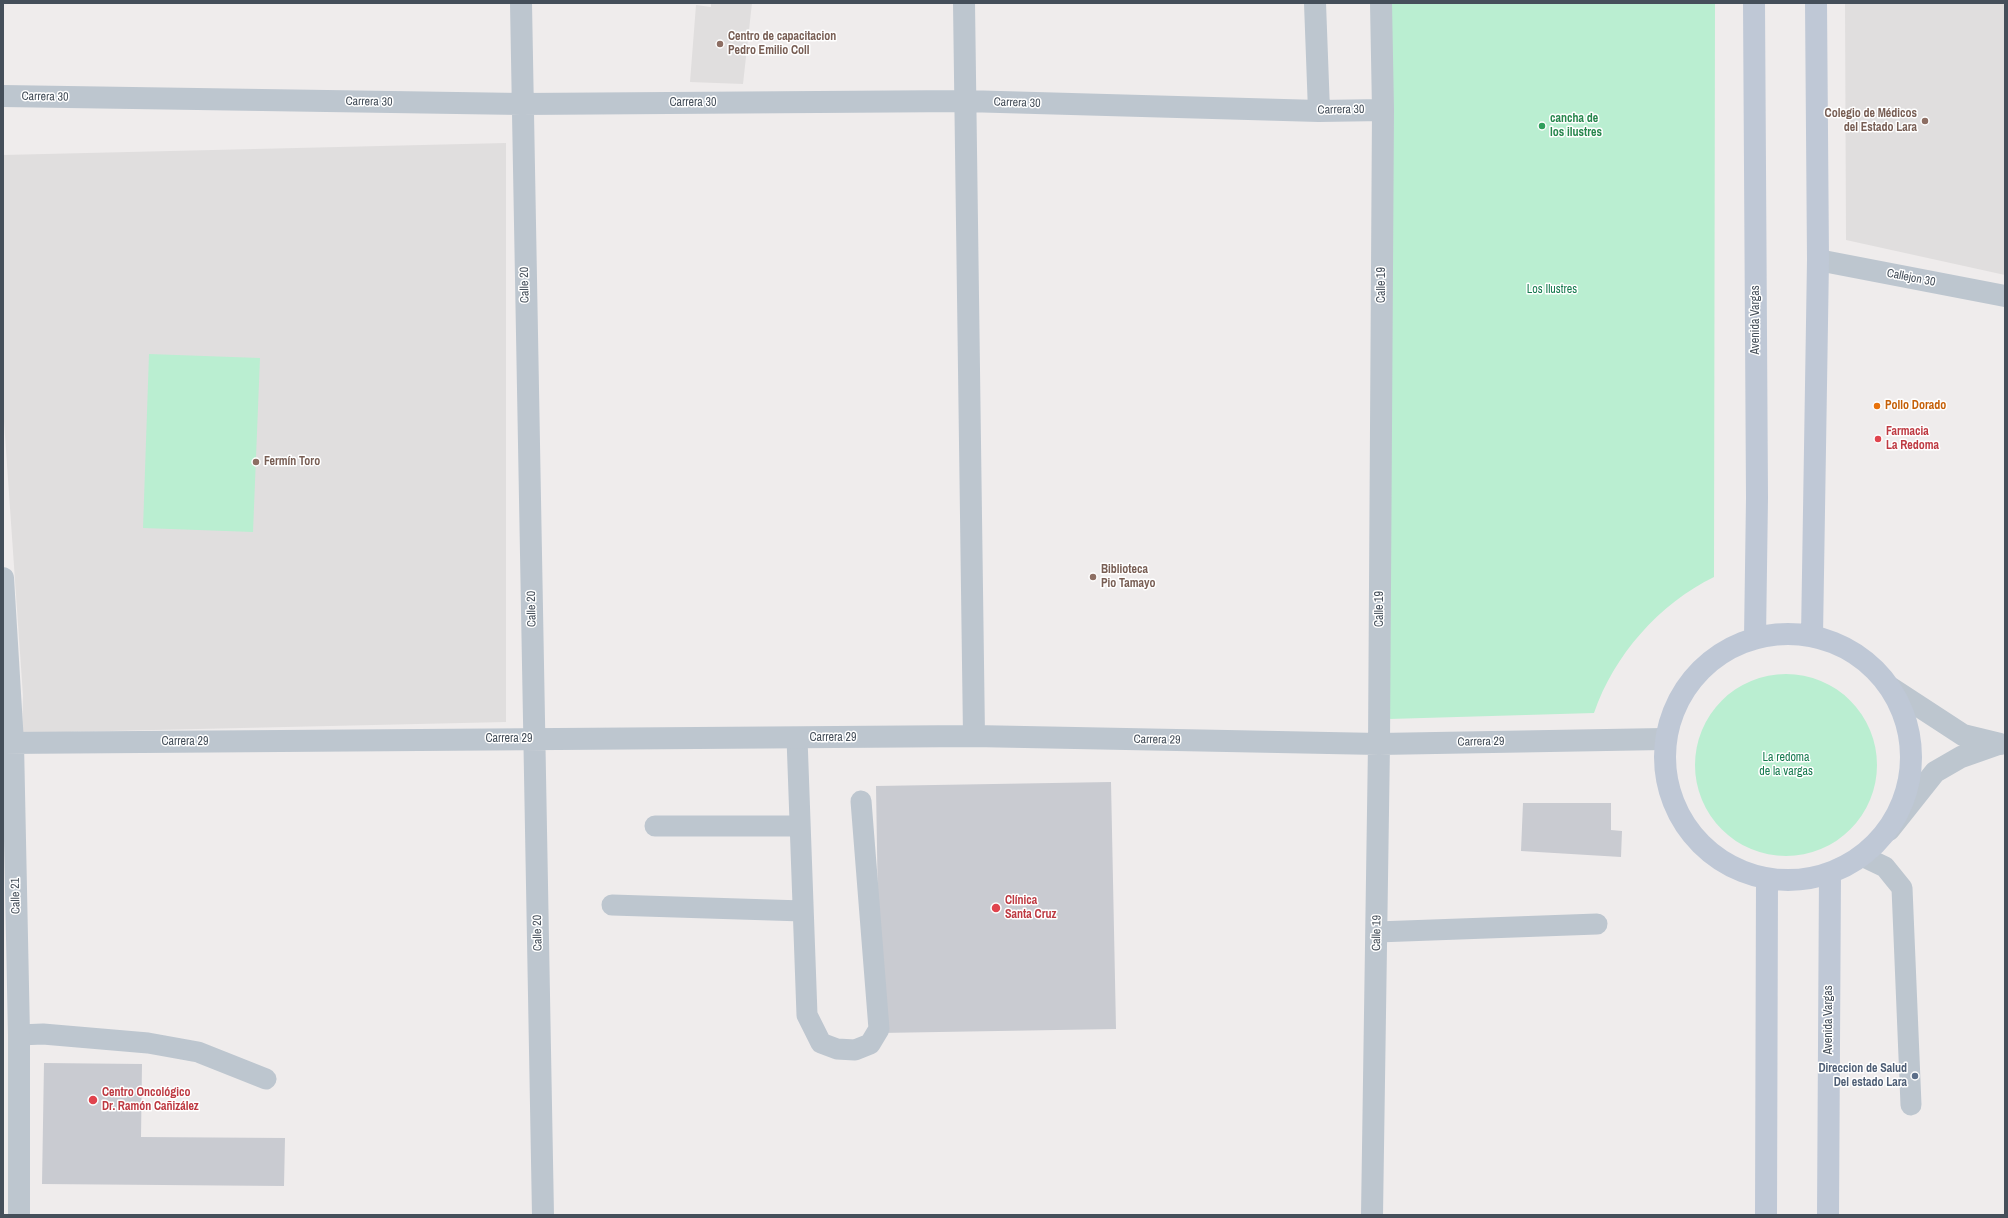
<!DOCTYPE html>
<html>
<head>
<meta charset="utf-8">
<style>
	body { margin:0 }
	#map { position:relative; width:2008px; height:1218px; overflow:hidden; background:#efecec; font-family:"Archivo Narrow",sans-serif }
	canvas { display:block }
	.frame { position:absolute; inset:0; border:4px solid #454f5a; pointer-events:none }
</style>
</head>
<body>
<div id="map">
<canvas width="2008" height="1218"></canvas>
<div class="frame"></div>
</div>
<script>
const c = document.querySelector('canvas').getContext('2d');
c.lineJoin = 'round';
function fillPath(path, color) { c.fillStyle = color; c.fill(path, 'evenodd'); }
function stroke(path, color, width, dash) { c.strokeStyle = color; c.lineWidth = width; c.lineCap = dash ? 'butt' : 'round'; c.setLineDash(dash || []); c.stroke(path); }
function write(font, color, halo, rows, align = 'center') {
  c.font = font + ' "Archivo Narrow",sans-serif'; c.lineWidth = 3; c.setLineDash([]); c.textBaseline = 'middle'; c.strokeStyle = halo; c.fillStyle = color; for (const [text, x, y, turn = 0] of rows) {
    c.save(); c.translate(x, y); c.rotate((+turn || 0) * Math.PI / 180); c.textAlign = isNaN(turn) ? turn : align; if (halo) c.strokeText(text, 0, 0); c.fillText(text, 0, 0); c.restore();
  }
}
const education = new Path2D(`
	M711 3H752L743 84 690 82 696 5 711 7Z
	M1845 3H2005V275L1846 240Z
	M506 143V722L22 733 23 696 3 407V155Z`);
const green = new Path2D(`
	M1388 3H1715L1714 577C1659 604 1614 655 1594 713L1389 719Z
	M149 354 260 358 253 532 143 528Z
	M1695 765a91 91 0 1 1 182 0a91 91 0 1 1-182 0Z`);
const building = new Path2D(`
	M1111 782 1116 1029 880 1033 876 786Z
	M1523 803H1611V830L1622 831 1621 857 1521 851Z
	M44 1063 142 1064 141 1137 285 1138 284 1186 42 1184Z`);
const service = new Path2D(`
	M797 738 807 1015 821 1043 837 1049 855 1050 870 1044 879 1029 861 801
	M655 826H800
	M1862 856 1885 867 1902 888 1911 1105
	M612 905 803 911
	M1377 932 1597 924
	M19 1035 43 1034 148 1043 198 1052 266 1079`);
const minor = new Path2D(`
	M521 3 543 1215
	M964 3 974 736
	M1315 3 1319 111
	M3 96 521 104 965 101 1319 111 1383 110
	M1818 260 2005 296
	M3 578 13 743 19 1035V1215
	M1891 688 1963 735 2000 744
	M3 743 974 736 1379 744 1663 739
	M1889 830 1935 772 1961 757 1998 744
	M1372 1215 1379 744 1383 110 1381 3`);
const secondary = new Path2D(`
	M1754 3 1757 498 1755 638
	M1665 757a123 123 0 1 1 246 0a123 123 0 1 1-246 0Z
	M1812 636 1818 260 1816 3
	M1766 1215 1767 879
	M1828 1215 1830 874`);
const markers = [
	[720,44,4,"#8d6e63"],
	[1925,121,4,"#8d6e63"],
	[1542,126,4,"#2e9e5b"],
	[1877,406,4,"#e8710a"],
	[1878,439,4,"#e0444e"],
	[256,462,4,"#8d6e63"],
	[1093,577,4,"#8d6e63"],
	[996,908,5,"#e0444e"],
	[1915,1076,4,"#5c6f8a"],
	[93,1100,5,"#e0444e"]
];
const educationNames = [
	["Centro de capacitacion",728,37],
	["Pedro Emilio Coll",728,51],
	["Colegio de Médicos",1917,114,"right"],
	["del Estado Lara",1917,128,"right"],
	["Fermín Toro",264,462],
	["Biblioteca",1101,570],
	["Pio Tamayo",1101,584]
];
const streetNames = [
	["Carrera 30",45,97,1],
	["Carrera 30",369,102,1],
	["Carrera 30",693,103],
	["Carrera 30",1017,103,2],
	["Carrera 30",1341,110,-1],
	["Callejon 30",1911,278,11],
	["Calle 20",525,285,-91],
	["Calle 19",1382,285,-90],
	["Avenida Vargas",1756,320,-90],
	["Calle 20",532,609,-91],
	["Calle 19",1380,609,-90],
	["Carrera 29",833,738],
	["Carrera 29",509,739],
	["Carrera 29",1157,740,1],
	["Carrera 29",185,742],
	["Carrera 29",1481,742,-1],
	["Calle 21",16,896,-91],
	["Calle 20",538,933,-91],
	["Calle 19",1377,933,-89],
	["Avenida Vargas",1829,1020,-90]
];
const leisureNames = [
	["cancha de",1550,119],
	["los ilustres",1550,133]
];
const parkNames = [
	["Los Ilustres",1552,290],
	["La redoma",1786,758],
	["de la vargas",1786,772]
];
const foodNames = [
	["Pollo Dorado",1885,406]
];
const healthNames = [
	["Farmacia",1886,432],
	["La Redoma",1886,446],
	["Clínica",1005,901],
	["Santa Cruz",1005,915],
	["Centro Oncológico",102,1093],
	["Dr. Ramón Cañizález",102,1107]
];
const serviceNames = [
	["Direccion de Salud",1907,1069],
	["Del estado Lara",1907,1083]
];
fillPath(education, '#e0dede');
fillPath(green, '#baeed1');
fillPath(building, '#c9cbd1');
stroke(service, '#bdc6cf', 21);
stroke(minor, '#bdc6cf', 22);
stroke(secondary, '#bfc8d6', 22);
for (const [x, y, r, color] of markers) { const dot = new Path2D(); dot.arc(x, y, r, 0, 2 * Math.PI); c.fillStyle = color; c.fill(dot); stroke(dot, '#fff', 1.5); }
write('bold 12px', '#785e54', '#fff', educationNames, 'left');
write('12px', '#454f5a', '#fff', streetNames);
write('bold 12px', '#27864d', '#fff', leisureNames, 'left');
write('12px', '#177a4f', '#fff', parkNames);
write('bold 12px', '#c56008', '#fff', foodNames, 'left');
write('bold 12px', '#be3a42', '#fff', healthNames, 'left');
write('bold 12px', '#4e5e75', '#fff', serviceNames, 'right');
</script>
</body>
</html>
